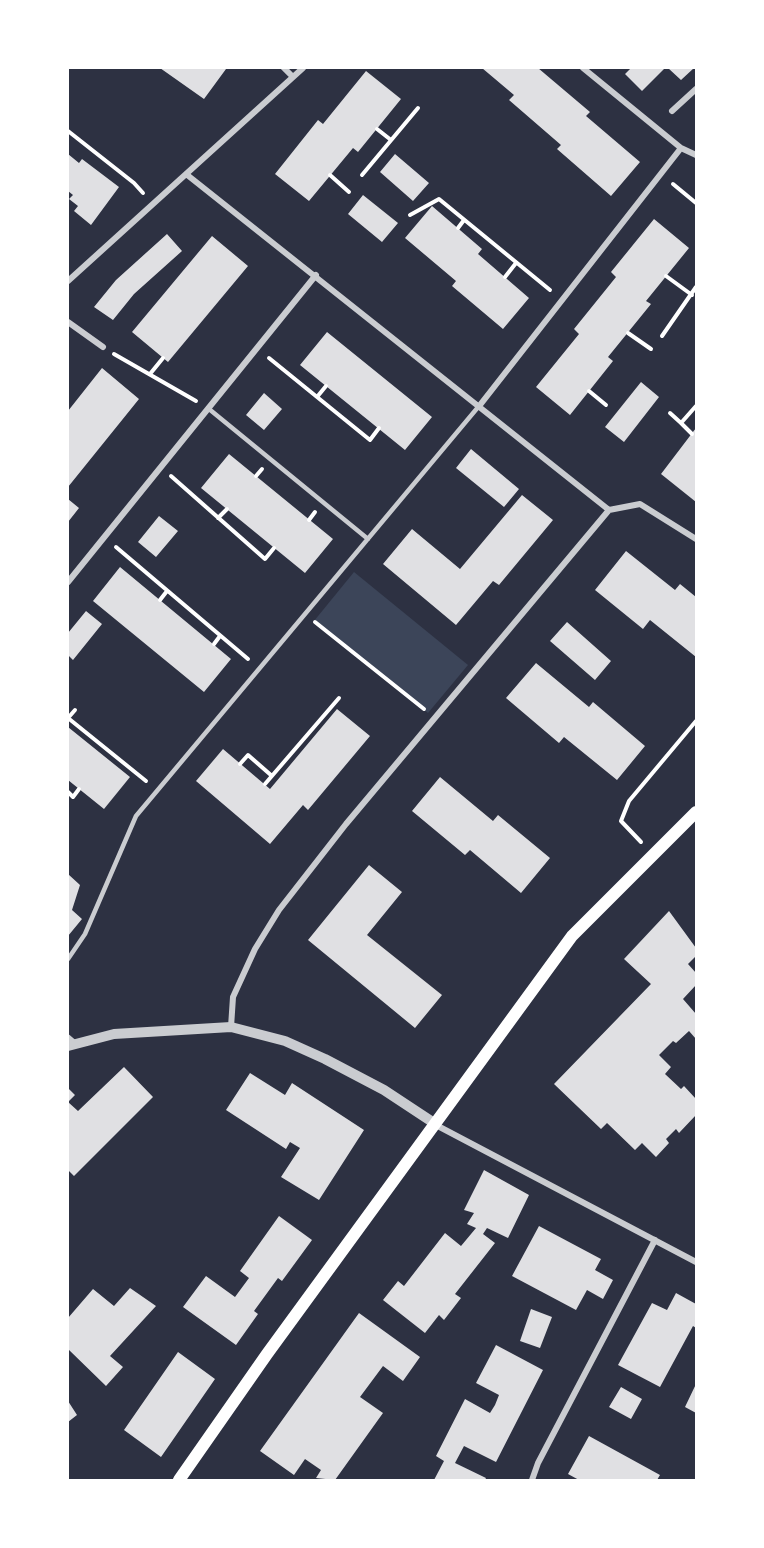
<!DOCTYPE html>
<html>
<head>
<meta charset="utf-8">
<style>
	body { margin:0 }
	#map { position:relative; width:764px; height:1548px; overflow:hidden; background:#2d3142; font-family:"Open Sans",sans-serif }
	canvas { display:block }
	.frame { position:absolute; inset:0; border:69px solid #fff; pointer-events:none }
</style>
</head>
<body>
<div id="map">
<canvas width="764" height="1548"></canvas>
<div class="frame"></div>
</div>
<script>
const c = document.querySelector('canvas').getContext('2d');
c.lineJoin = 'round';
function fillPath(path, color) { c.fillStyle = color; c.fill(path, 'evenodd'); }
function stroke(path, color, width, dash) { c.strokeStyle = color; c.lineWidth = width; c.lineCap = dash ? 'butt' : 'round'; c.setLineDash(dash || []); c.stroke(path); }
const green = new Path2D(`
	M354 572 468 665 428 713 314 621Z`);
const building = new Path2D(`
	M160 68H225L226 69 204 99Z
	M482 68H538L590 112 586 116 640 162 611 196 557 149 561 145 509 100 514 95Z
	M631 68H665L642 91 625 74Z
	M668 68H694L681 80Z
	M366 71 401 99 358 152 353 148 309 201 275 174 318 120 323 124Z
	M68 154 79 163 82 159 119 187 91 225 74 211 78 206 69 199 73 195 68 191Z
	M395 154 429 183 413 201 380 172Z
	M363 195 398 223 382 242 348 214Z
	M432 206 482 249 478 254 529 298 503 329 452 286 456 281 405 238Z
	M654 219 689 248 646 301 651 304 608 357 613 361 570 415 536 387 579 334 574 329 616 277 611 272Z
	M167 234 182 251 134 294 113 320 94 307 116 280Z
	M212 236 248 266 168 362 132 332Z
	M327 332 432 417 405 450 300 365Z
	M102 368 139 399 68 487V411Z
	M641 382 659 397 624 442 605 427Z
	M264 393 282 409 264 430 246 415Z
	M696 428V502L661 474Z
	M471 449 519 489 504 507 456 468Z
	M229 454 333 539 305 573 201 488Z
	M522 495 553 520 499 585 493 581 456 625 383 564 412 529 460 569Z
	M68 499 79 508 68 522Z
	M159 516 178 531 156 557 138 542Z
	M626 551 675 590 680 584 696 597V657L650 620 643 629 595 590Z
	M120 567 231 659 204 692 93 601Z
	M86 611 102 624 73 660 68 655V633Z
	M567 622 611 661 595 680 550 641Z
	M536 663 589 707 593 702 645 746 617 780 564 737 559 743 506 698Z
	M337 709 370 736 308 810 303 805 270 844 196 781 223 749 270 789Z
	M68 727 130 777 104 809 68 780Z
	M440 777 493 821 498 815 550 858 521 893 470 850 465 855 412 811Z
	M369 865 402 892 367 935 442 995 415 1028 308 940Z
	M68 874 80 885 72 910 82 919 68 936Z
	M669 911 696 948V956L688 964 696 973V985L683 999 696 1014V1039L689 1031 676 1043 673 1041 659 1055 671 1067 665 1074 681 1089 684 1086 696 1099V1115L679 1133 676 1129 666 1139 669 1143 656 1157 642 1143 635 1150 607 1123 601 1129 554 1084 651 984 624 959Z
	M124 1067 153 1097 74 1176 68 1170V1088L75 1095 68 1102 78 1111Z
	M250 1073 285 1095 292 1083 364 1130 319 1200 281 1177 300 1148 290 1142 286 1149 226 1110Z
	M484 1170 529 1195 508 1238 487 1228 483 1234 495 1243 455 1294 461 1298 444 1320 439 1315 425 1333 383 1300 398 1281 404 1286 445 1233 461 1246 476 1228 467 1224 474 1213 464 1210Z
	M279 1216 312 1240 282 1281 278 1278 254 1311 258 1314 236 1345 183 1307 206 1276 235 1297 249 1278 240 1271Z
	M539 1226 601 1259 595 1270 613 1280 603 1299 587 1290 576 1310 512 1276Z
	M130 1288 156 1306 110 1356 123 1367 106 1386 68 1349V1318L93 1289 114 1306Z
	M676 1293 696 1304V1328L693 1326 660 1387 618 1365 652 1303 667 1310Z
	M531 1309 552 1317 540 1348 520 1341Z
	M359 1313 420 1357 403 1381 383 1366 360 1397 383 1413 335 1480 316 1478 321 1470 305 1459 294 1475 260 1451Z
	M496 1345 543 1370 496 1462 464 1446 455 1463 486 1478 485 1480H434L444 1461 436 1456 465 1399 490 1413 495 1405 499 1395 476 1383Z
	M178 1352 215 1379 161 1457 124 1430Z
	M696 1384V1413L685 1407Z
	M621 1387 642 1399 631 1419 609 1407Z
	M68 1401 77 1415 68 1422Z
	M589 1436 660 1475 657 1480H579L568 1474Z`);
const path = new Path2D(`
	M377 129 391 140
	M68 131 134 183 143 193
	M330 175 349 192
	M362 175 418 108
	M673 184 696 203
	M410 215 439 199 550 290
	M458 228 464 220
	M666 276 692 295
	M505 277 516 263
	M628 333 651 349
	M662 336 696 287
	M114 354 196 401
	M269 358 370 440 379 428
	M150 374 163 358
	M589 391 606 405
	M317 397 326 386
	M670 413 681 423 696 406
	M681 423 692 434
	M171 476 265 559 274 548
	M256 476 262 469
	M218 518 227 509
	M309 520 315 512
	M116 547 248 659
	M160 600 167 591
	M315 622 424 709
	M214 644 220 636
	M75 710 68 718 146 781
	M240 764 248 755 272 776
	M265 784 339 698
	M68 792 73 797 79 789
	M641 842 621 821 629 801 696 721`);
const service = new Path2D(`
	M209 409 368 539
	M68 959 85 934 136 816 479 406`);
const pedestrian = new Path2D(`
	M68 1037 75 1043`);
const minor = new Path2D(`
	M284 68 293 77
	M583 68 681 148 696 155
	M672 111 696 89
	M186 174 609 510
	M68 281 303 68
	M68 322 103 347
	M480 405 681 148
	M68 582 316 275
	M231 1027 233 997 255 949 279 910 346 824 609 510 640 504 696 539
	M434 1124 696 1262
	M532 1480 538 1463 655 1240`);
const tertiary = new Path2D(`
	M68 1046 114 1034 231 1027 285 1041 325 1059 384 1090 434 1123`);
const secondary = new Path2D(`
	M179 1480 267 1354 572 936 696 812`);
fillPath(green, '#3c4559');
fillPath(building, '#e0e0e3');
stroke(path, '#fff', 4);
stroke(service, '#caccd0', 4.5);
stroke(pedestrian, '#caccd0', 5);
stroke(minor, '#caccd0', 6);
stroke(tertiary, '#caccd0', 10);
stroke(secondary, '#fff', 12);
</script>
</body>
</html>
